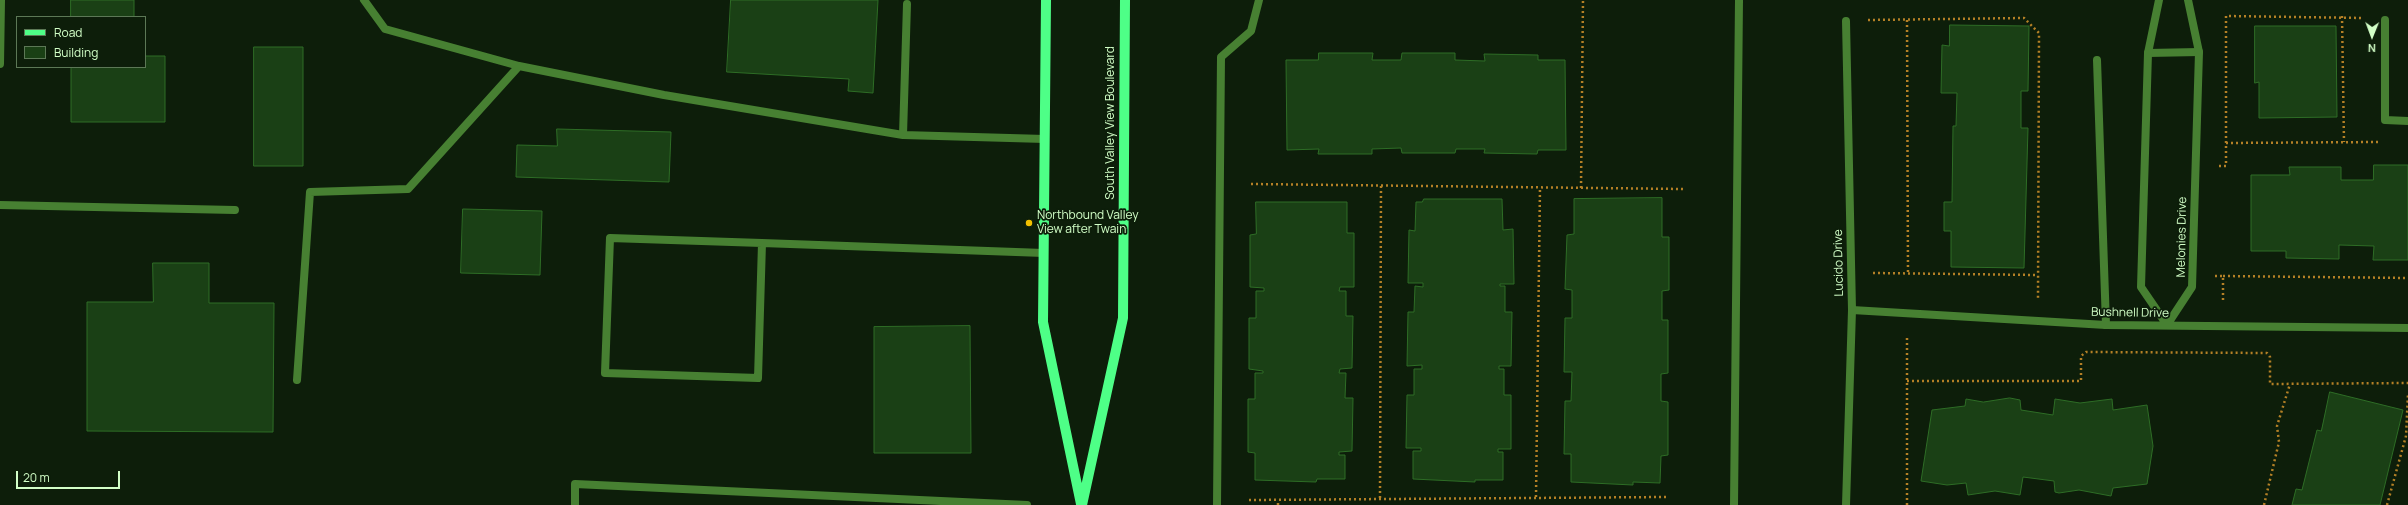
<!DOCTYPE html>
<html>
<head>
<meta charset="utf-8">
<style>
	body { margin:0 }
	#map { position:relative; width:2408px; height:505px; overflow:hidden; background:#0d1e0a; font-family:Manrope,sans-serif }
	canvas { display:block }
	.legend { position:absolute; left:16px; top:16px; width:130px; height:52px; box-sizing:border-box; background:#0d1e0a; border:1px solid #5c7856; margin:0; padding:5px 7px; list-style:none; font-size:12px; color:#d2ffc7 }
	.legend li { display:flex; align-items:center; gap:8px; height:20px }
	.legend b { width:20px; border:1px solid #5c7856 }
	.north { position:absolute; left:2352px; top:16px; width:40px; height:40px; -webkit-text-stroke:3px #0d1e0a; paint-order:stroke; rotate:181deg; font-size:11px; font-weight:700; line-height:16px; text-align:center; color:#d2ffc7 }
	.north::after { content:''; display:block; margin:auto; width:14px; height:18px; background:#d2ffc7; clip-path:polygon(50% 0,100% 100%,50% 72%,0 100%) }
	.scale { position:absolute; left:16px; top:471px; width:104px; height:18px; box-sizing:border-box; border:2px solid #d2ffc7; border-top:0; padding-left:5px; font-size:12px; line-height:14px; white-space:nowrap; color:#d2ffc7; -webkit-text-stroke:3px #0d1e0a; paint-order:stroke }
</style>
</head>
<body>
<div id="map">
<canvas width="2408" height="505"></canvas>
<ul class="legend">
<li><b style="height:5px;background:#4eff87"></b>Road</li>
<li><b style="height:11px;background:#1a4015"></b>Building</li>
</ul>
<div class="north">N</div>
<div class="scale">20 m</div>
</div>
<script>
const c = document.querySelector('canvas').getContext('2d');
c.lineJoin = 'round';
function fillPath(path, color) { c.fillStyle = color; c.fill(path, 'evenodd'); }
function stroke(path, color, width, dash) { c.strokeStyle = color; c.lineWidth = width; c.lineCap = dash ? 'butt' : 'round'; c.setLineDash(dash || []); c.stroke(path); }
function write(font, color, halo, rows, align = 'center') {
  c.font = font + ' Manrope,sans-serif'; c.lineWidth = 3.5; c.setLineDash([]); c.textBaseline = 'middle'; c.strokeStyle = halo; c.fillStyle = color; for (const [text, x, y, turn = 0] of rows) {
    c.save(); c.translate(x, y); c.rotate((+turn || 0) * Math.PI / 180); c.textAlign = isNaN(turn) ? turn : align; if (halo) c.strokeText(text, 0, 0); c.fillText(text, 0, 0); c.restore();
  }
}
const building = new Path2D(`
	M71 0H134V17H71Z
	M731 0H878L873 93 848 91 849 79 727 72Z
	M1950 25 2029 26 2028 91H2021V128H2028L2024 268 1951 267V231H1944V202H1952L1953 126H1956L1957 93H1941L1942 45 1949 46Z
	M2255 26H2336L2337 117 2259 118V82L2255 83Z
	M254 47H303V166H254Z
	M1319 53H1373L1372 60H1401L1402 53H1455V60L1485 61 1484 54 1538 55V60H1565L1566 150H1538L1537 154 1484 153 1485 149H1456L1455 153H1402L1401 148 1372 149V154H1318L1319 149 1287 150 1286 60H1318Z
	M145 56H165V122H71V67H145Z
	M557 129 671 132 669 182 516 177 517 145 557 146Z
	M2374 165H2408V260H2373L2374 246 2339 245V259L2286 258V251H2251V175H2290L2289 167H2341V180H2373Z
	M1662 198V237H1669V290L1662 291V320H1668V373L1661 374V401L1668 402V455L1661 456 1660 483 1633 482V485L1571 482V454H1564L1565 401H1571L1572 372H1564L1565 318H1572V290L1565 289 1567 235 1574 234V199Z
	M1424 199H1502L1503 230 1513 229 1514 284H1500V286H1505V312H1512L1511 366H1499V369H1504V395H1511V449H1498V452H1503V480H1475V482L1413 479V451H1421V448H1406L1407 395H1414V369H1422V365L1407 366 1408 312H1414L1415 286 1423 287V283H1408L1409 230 1415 231 1416 202H1422Z
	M1256 202H1347V233H1354V287H1340L1339 291H1346V316H1353L1352 368 1340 369 1339 373H1346L1345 398H1353L1352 451 1339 452V455H1345V479H1317L1316 482 1255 480V453L1248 452V399H1255V373H1263V371L1249 369V318H1256V291H1264V288L1250 287V235L1256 234Z
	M463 209 542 211 540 275 461 273Z
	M153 263H209V303H274L273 432 87 431V302H153Z
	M970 326 971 453H874V327Z
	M2330 392 2403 410 2380 505H2292L2296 489 2302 490 2317 430 2321 431Z
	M2010 398 2020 400 2021 410 2053 415 2055 399 2080 403 2112 399 2113 410 2147 405 2153 446 2147 484 2113 488 2111 496 2079 490 2059 493 2055 492 2054 481 2023 477 2020 495 1995 491 1968 495 1966 483 1947 485 1921 481 1932 410 1965 406 1966 399 1983 402Z`);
const path = new Path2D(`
	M2342 16 2344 142
	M1868 20 2024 18 2039 33 2038 299
	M1907 20 1908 274
	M2226 143 2378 142
	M2219 166H2226V16L2364 18
	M1251 184 1683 189
	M1581 188 1583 0
	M1873 273 2038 275
	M2215 276H2223V303
	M2223 276 2408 278
	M1907 381H2081V356L2086 352 2267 353 2270 357V384L2408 383
	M1536 497 1540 187
	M1380 498 1381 186
	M1249 500 1666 497
	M1278 505V500
	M1907 505V336
	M2264 505 2279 442 2277 426 2290 384
	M2387 505 2406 436 2408 394`);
const lane = new Path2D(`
	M364 0 385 29 519 66
	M907 4 903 135 1045 139
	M2148 53 2199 52
	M2097 60 2106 325
	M0 205 235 210
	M762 243 610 238 605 373 758 378 762 243 1044 253
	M297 380 310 192 408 189 519 66 664 95 903 135
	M575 505V484L1027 505
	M1217 505 1221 57 1251 31 1259 0
	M1734 505 1739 0`);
const street = new Path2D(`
	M2159 0 2148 53 2141 287 2167 325 2192 287 2199 52 2188 0
	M2385 20V120L2408 121
	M1846 21 1852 310 1846 505
	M0 64 1 0
	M1852 310 2106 325 2408 328`);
const primary = new Path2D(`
	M1046 0 1043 322 1081 504
	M1082 505 1123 318 1125 0`);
const markers = [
	[1029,223,4,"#f2c000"]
];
const streetNames = [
	["South Valley View Boulevard",1111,123,-90],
	["Melonies Drive",2182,237,-89],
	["Lucido Drive",1839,263,-91],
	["Bushnell Drive",2130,313,1]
];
const poiNames = [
	["Northbound Valley",1037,216],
	["View after Twain",1037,230]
];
fillPath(building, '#1a4015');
stroke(building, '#2e6d26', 1);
stroke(path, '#b48026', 2.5, [2, 3]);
stroke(lane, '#478032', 8);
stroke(street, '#478032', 8);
stroke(primary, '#4eff87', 10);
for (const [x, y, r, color] of markers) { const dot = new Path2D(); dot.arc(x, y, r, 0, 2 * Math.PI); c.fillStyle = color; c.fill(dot); stroke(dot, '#0d1e0a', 1.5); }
write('12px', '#d2ffc7', '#0d1e0a', streetNames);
write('12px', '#d2ffc7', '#0d1e0a', poiNames, 'left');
</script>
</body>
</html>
